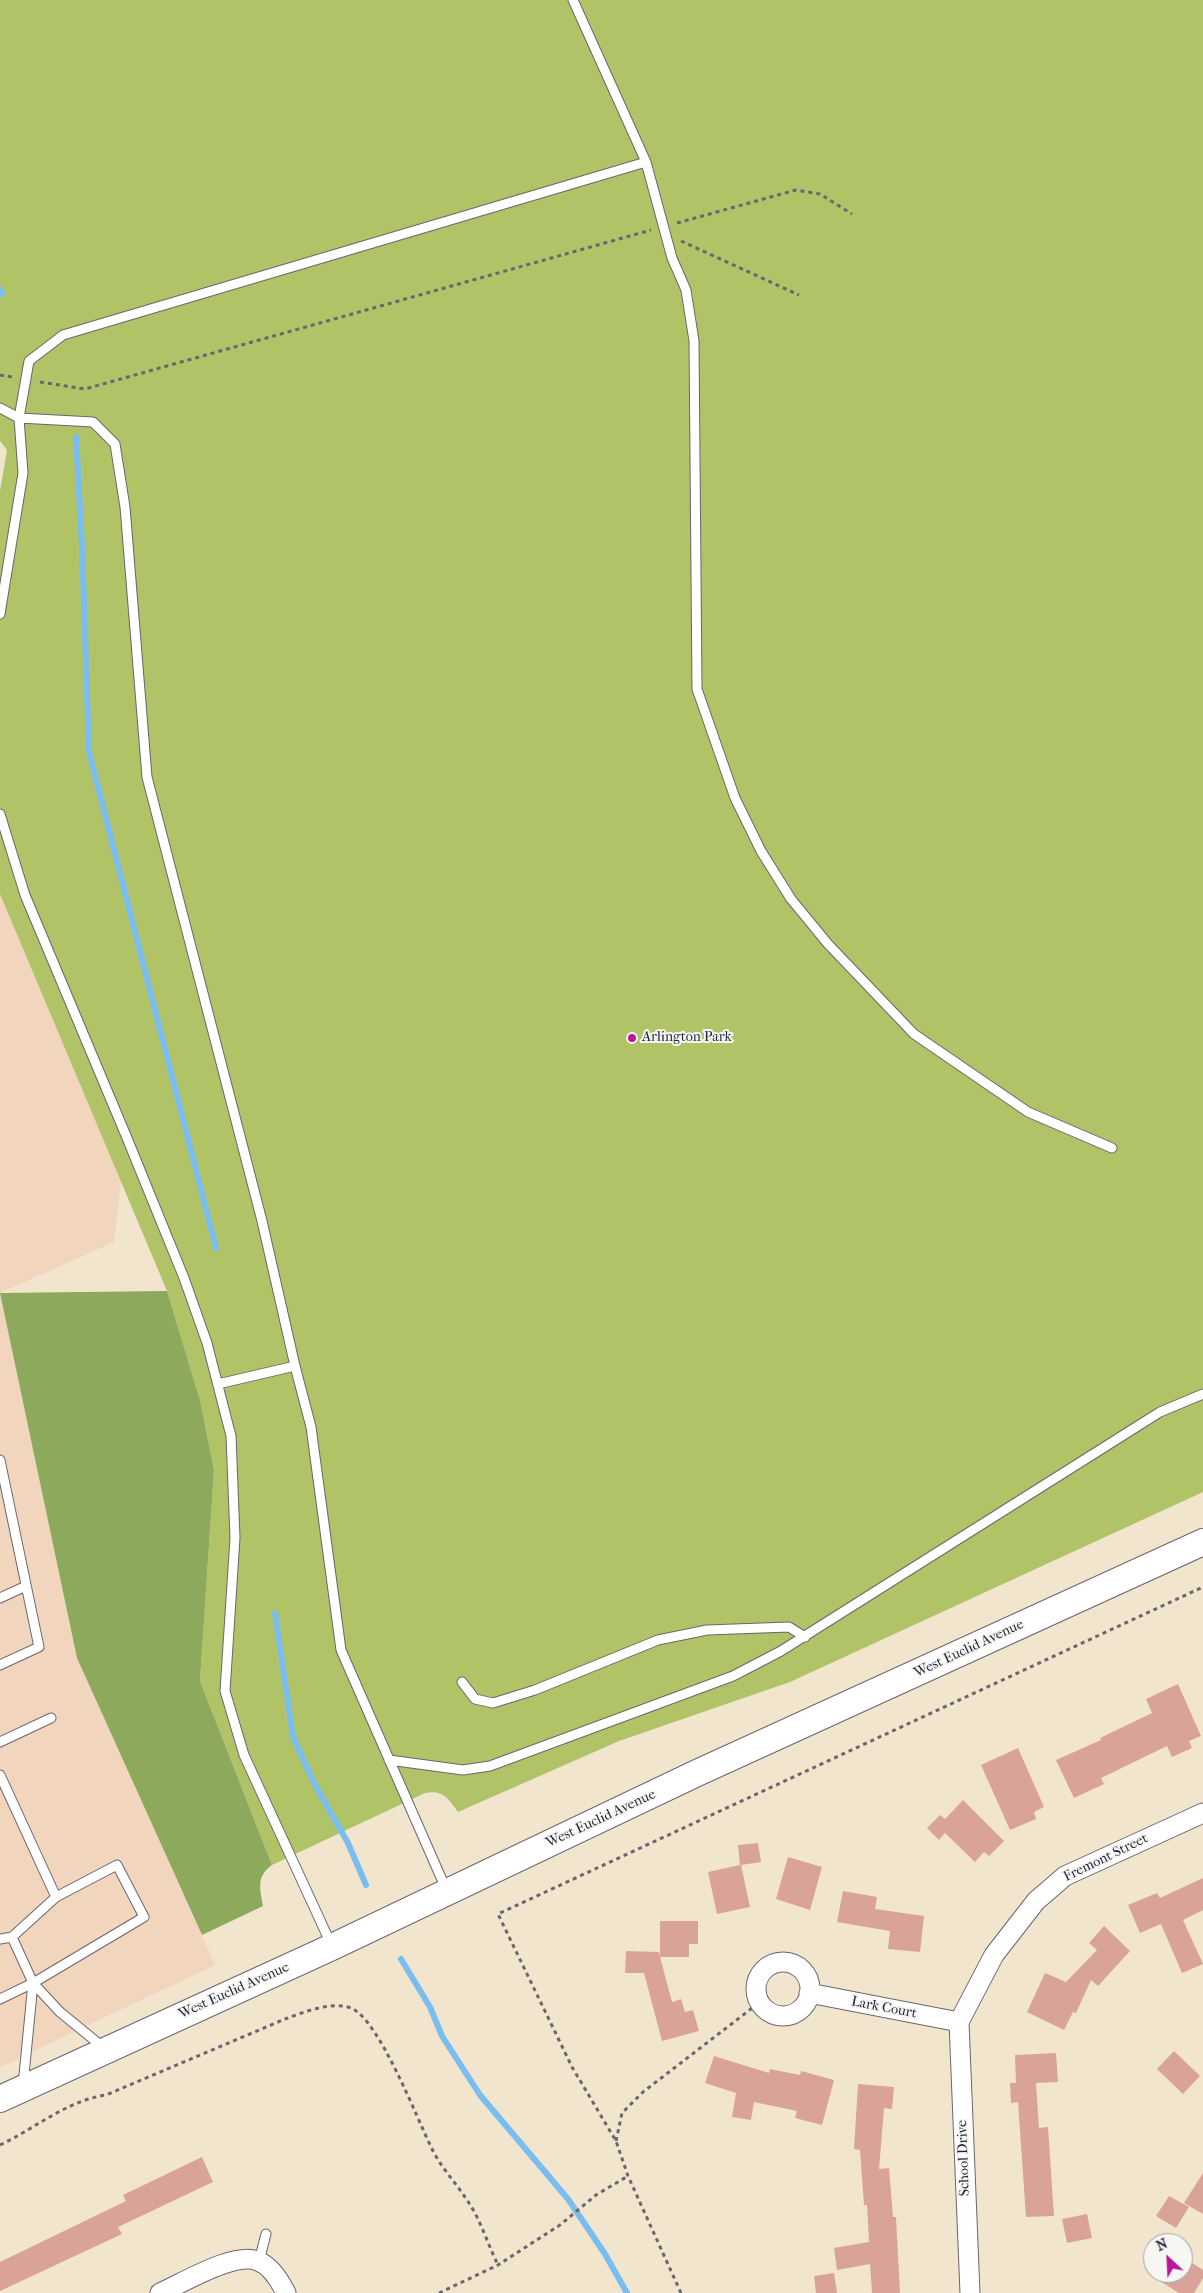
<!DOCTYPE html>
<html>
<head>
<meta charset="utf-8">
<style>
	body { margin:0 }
	#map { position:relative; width:1203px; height:2293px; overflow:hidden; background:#f2e5ce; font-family:"IM FELL French Canon",serif }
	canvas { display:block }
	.north { position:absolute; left:1143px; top:2233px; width:50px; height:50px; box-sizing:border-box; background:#f6f6f2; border:1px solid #a1a1a9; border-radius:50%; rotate:335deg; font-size:14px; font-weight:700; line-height:20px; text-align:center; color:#22223b }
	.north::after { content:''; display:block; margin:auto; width:18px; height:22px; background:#b5179e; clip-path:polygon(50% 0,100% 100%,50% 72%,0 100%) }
</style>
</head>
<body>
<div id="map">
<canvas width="1203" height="2293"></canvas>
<div class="north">N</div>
</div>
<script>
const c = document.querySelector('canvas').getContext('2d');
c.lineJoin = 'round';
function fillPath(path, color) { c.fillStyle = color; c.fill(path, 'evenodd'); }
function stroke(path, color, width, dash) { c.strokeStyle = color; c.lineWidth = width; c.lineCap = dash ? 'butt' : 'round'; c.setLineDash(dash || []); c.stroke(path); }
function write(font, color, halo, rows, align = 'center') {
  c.font = font + ' "IM FELL French Canon",serif'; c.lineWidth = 4; c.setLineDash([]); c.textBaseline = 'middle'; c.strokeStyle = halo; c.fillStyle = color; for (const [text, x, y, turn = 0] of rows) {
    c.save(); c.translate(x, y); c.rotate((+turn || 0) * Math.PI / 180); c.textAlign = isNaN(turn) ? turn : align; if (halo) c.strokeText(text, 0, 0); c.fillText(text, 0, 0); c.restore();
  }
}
const built = new Path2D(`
	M0 894 121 1181 114 1242 0 1293 77 1658 215 1965 0 2067Z`);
const green = new Path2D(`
	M0 0H1203V1492L790 1682 619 1741 458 1812C447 1798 444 1790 425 1793L272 1865 200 1681 214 1470 200 1400 167 1291 0 894V491L7 450 0 441Z`);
const forest = new Path2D(`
	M167 1291 200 1400 214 1470 200 1681 272 1865C256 1876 260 1889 263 1906L202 1935 77 1658 0 1293Z`);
const stream = new Path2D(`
	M0 289 2 294
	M76 437 82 545 89 752 216 1248
	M275 1613 293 1737 315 1785 348 1843 366 1885
	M401 1959 430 2007 442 2036 480 2095 568 2199 605 2254 627 2293`);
const building = new Path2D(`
	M1178 1684 1201 1736 1189 1741 1192 1748 1172 1757 1167 1746 1101 1778 1104 1784 1074 1798 1056 1760 1101 1740 1100 1738 1152 1713 1146 1699Z
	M1018 1748 1044 1807 1034 1812 1036 1819 1010 1830 981 1765Z
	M963 1800 1004 1841 989 1856 984 1852 975 1862 945 1833 939 1840 927 1828 940 1815 945 1819Z
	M758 1843 761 1862 741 1865 750 1907 717 1914 708 1872 740 1865 738 1845Z
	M788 1857 822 1867 810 1910 776 1899Z
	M1203 1878V1910L1183 1920 1203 1964 1182 1973 1161 1924 1140 1933 1128 1905 1157 1893 1160 1898Z
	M843 1891 877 1897 875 1909 924 1916 920 1952 888 1949 890 1931 837 1922Z
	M660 1921H698V1944H689V1957H660L672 2002 681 1999 685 2012 693 2010 699 2031 662 2041 644 1973H625L626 1951 659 1952 660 1957Z
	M1104 1926 1130 1951 1098 1986 1091 1980 1076 2013 1073 2012 1064 2030 1027 2012 1045 1973 1066 1982 1097 1950 1089 1943Z
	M1174 2051 1200 2076 1183 2094 1157 2069Z
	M1056 2053 1058 2082 1036 2083 1039 2128 1048 2127 1054 2216 1026 2217 1018 2102 1011 2103 1010 2083H1016L1015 2055Z
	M714 2056 769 2073 770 2069 800 2075 801 2071 834 2080 822 2125 795 2118 797 2111 754 2102 751 2120 732 2117 736 2093 705 2083Z
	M858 2084 894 2087 892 2109 884 2108 879 2169 889 2168 893 2217H896L900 2293H872L870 2264 837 2270 834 2248 869 2242 867 2205H864L860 2150 854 2149Z
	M202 2157 213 2182 118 2227 122 2234 0 2291V2262L126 2201 123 2195Z
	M1203 2173V2214L1184 2203Z
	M1169 2196 1189 2207 1176 2228 1156 2216Z
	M1087 2214 1092 2238 1067 2243 1062 2219Z
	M1183 2257 1203 2270V2278L1194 2293H1179L1150 2275 1153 2269V2273H1183Z
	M834 2273 837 2293H816L814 2276Z`);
const path = new Path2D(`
	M677 223 796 190 820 194 852 214
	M681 241 799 295
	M0 375 12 377
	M40 382 85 389 651 230
	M616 2141 622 2113 643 2092 760 2002
	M0 2145C36 2128 66 2101 106 2095L285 2019C304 2012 331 2001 351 2008 379 2019 418 2121 432 2149 442 2169 457 2184 469 2203 481 2221 488 2245 498 2265
	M439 2293 498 2265 560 2225 596 2195 628 2176
	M681 2293 628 2176 616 2141 572 2067 498 1914 1203 1587`);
const service = new Path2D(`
	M573 0 646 162 672 258 686 290 694 341 697 689 735 798 761 851 791 899 828 944 914 1034 1028 1112 1112 1148
	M0 408 19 418 93 422 115 444 125 507 147 777 262 1221 295 1366 311 1427 341 1650 446 1889
	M0 614 23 473 19 418 29 361 63 335 646 162
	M0 814 25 895 127 1138 184 1278 207 1343 231 1436 235 1538 225 1691 244 1755 331 1944
	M218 1384 295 1366
	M0 1460 39 1647 0 1665
	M0 1598 26 1586
	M462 1682 475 1699 493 1703 535 1690 658 1640 707 1630 789 1627 805 1637
	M0 1742 51 1718
	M389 1760 463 1770 490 1766 733 1676 781 1651 1160 1412 1203 1394
	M0 1775 56 1897 12 1937 33 1983 60 2012 104 2048
	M0 1939 12 1937
	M0 1999 33 1983 144 1917 117 1865 56 1897
	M23 2085 33 1983
	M259 2261 266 2234`);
const minor = new Path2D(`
	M756 1989a27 27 0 1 1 54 0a27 27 0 1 1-54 0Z
	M809 1993 959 2022
	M160 2293C183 2283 235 2251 258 2261 271 2266 280 2281 286 2293
	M970 2293 959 2022 994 1955 1036 1901 1065 1876 1203 1813`);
const secondary = new Path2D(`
	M0 2099 332 1947 697 1773 1203 1542`);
const markers = [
	[632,1038,5,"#b5179e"]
];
const poiNames = [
	["Arlington Park",642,1038]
];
const streetNames = [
	["West Euclid Avenue",969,1649,-25],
	["West Euclid Avenue",601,1819,-25],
	["Fremont Street",1106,1858,-26],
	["West Euclid Avenue",234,1991,-24],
	["Lark Court",884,2008,11],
	["School Drive",964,2158,-92]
];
fillPath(built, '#f1d5bd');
fillPath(green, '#b0c367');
fillPath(forest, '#8ca95c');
stroke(stream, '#7abdf0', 6);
fillPath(building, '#d9a39a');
stroke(service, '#6b666e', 11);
stroke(minor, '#6b666e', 21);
stroke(secondary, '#6b666e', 28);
stroke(path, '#6b666e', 3, [4, 4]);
stroke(service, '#fff', 9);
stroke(minor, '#fff', 19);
stroke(secondary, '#fff', 26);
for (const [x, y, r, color] of markers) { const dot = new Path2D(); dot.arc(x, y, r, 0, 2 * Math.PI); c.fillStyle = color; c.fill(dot); stroke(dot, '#f6f6f2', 2); }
write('14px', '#22223b', '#f6f6f2', poiNames, 'left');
write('14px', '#22223b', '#f6f6f2', streetNames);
</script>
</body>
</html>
